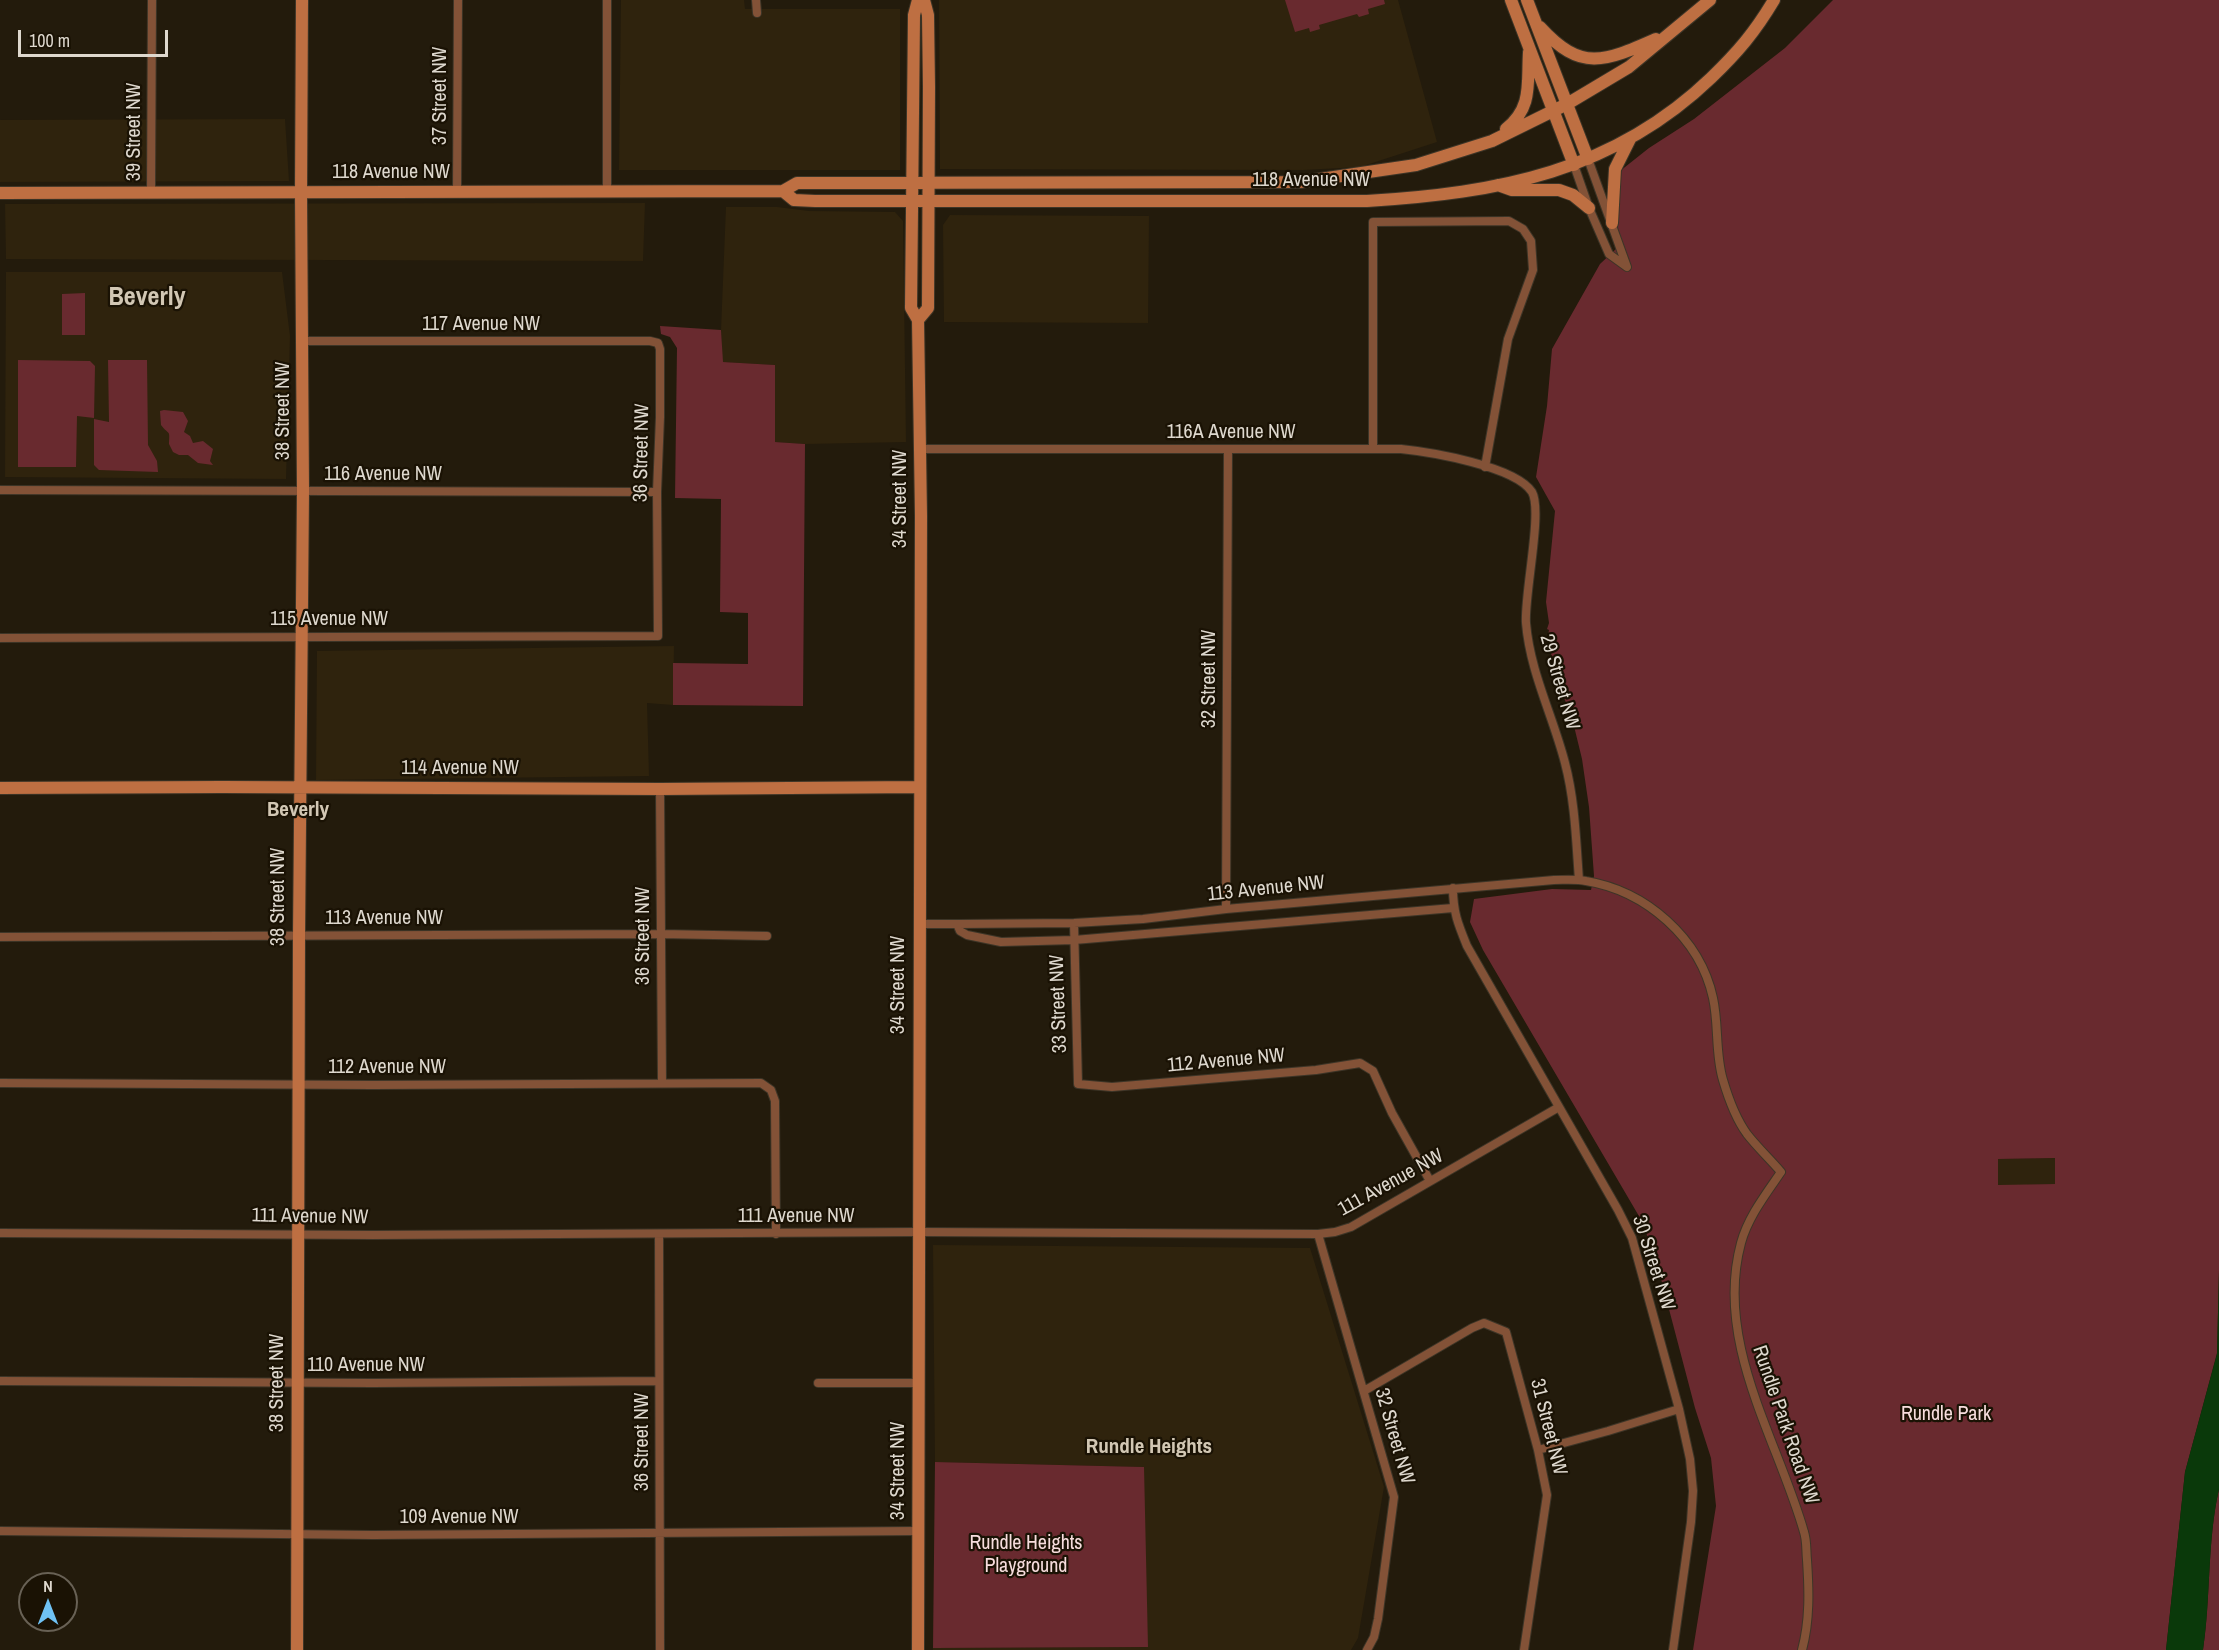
<!DOCTYPE html>
<html>
<head>
<meta charset="utf-8">
<style>
	body { margin:0 }
	#map { position:relative; width:2219px; height:1650px; overflow:hidden; background:#231b0c; font-family:"Archivo Narrow",sans-serif }
	canvas { display:block }
	.north { position:absolute; left:18px; top:1572px; width:60px; height:60px; box-sizing:border-box; background:#1a1204; border:2px solid #686155; border-radius:50%; rotate:0deg; font-size:16px; font-weight:700; line-height:24px; text-align:center; color:#ded8ce }
	.north::after { content:''; display:block; margin:auto; width:21px; height:27px; background:#6fc2f4; clip-path:polygon(50% 0,100% 100%,50% 72%,0 100%) }
	.scale { position:absolute; left:18px; top:30px; width:150px; height:27px; box-sizing:border-box; border:3px solid #ded8ce; border-top:0; padding-left:8px; font-size:18px; line-height:21px; white-space:nowrap; color:#ded8ce; -webkit-text-stroke:4px #1a1204; paint-order:stroke }
</style>
</head>
<body>
<div id="map">
<canvas width="2219" height="1650"></canvas>
<div class="north">N</div>
<div class="scale">100 m</div>
</div>
<script>
const c = document.querySelector('canvas').getContext('2d');
c.lineJoin = 'round';
function fillPath(path, color) { c.fillStyle = color; c.fill(path, 'evenodd'); }
function stroke(path, color, width, dash) { c.strokeStyle = color; c.lineWidth = width; c.lineCap = dash ? 'butt' : 'round'; c.setLineDash(dash || []); c.stroke(path); }
function write(font, color, halo, rows, align = 'center') {
  c.font = font + ' "Archivo Narrow",sans-serif'; c.lineWidth = 4.5; c.setLineDash([]); c.textBaseline = 'middle'; c.strokeStyle = halo; c.fillStyle = color; for (const [text, x, y, turn = 0] of rows) {
    c.save(); c.translate(x, y); c.rotate((+turn || 0) * Math.PI / 180); c.textAlign = isNaN(turn) ? turn : align; if (halo) c.strokeText(text, 0, 0); c.fillText(text, 0, 0); c.restore();
  }
}
const built = new Path2D(`
	M621 0H744L745 9H900V170H619Z
	M939 0H1398L1437 142 1360 167 1303 170 940 169Z
	M285 119 289 181 0 182V120Z
	M645 203 643 261 6 259 5 204Z
	M726 207H777L809 211 895 212 903 221 906 442 805 444 775 442V365L722 362 721 330Z
	M950 215 1149 216 1148 323 944 322 943 225Z
	M6 272H282L290 336 286 479 5 477Z
	M674 646 673 705 647 703 649 776 316 780 317 651Z
	M2055 1158V1184L1998 1186V1159Z
	M933 1245 1310 1248 1384 1487 1358 1638 1351 1650H933V1648L1147 1647 1143 1467 935 1462Z`);
const green = new Path2D(`
	M1285 0H1384L1385 4 1368 9 1369 14 1359 17 1357 14 1319 25 1320 29 1310 32 1309 28 1295 32Z
	M1833 0H2219V1271L2217 1353 2185 1472 2166 1650H1693L1716 1506 1711 1458 1695 1408 1660 1275 1643 1223 1483 950 1470 922 1474 899 1552 889 1591 890 1594 876 1589 807 1582 759 1573 722 1554 670 1548 635 1549 630 1547 629 1549 623 1546 602 1555 511 1536 477 1547 406 1552 349 1600 264 1617 248V214L1620 171 1649 148 1694 119 1785 48ZM2055 1158V1184L1998 1185V1159Z
	M85 293V335H62V294Z
	M660 326 721 330 723 362 775 365V442L805 444 803 706 673 705V663L748 664V613L720 612 721 499 675 498 677 348 670 337 661 334Z
	M18 360 90 361 95 366 94 418 77 416 76 467H18Z
	M108 360H147L148 445 157 461 158 472 99 470 94 465V419L109 422Z
	M164 410 183 412 188 421 184 432 190 436 193 443 203 441 213 449 210 461 213 465 198 463 188 455H179L173 452 169 444C170 428 169 436 161 425L160 411Z
	M935 1462 1144 1467 1148 1647 933 1648Z
	M2219 1489V1650H2203C2211 1597 2207 1542 2219 1489Z`);
const water = new Path2D(`
	M2219 1271V1489C2207 1542 2211 1597 2203 1650H2166L2185 1472 2217 1354Z`);
const street = new Path2D(`
	M756 0 757 13
	M1574 165 1589 208 1609 254 1627 267 1588 159
	M457 192 458 0
	M607 192V0
	M151 193 152 0
	M920 449H1401C1430 452 1515 466 1532 492 1543 511 1524 595 1526 623 1530 672 1553 716 1565 763 1575 801 1576 840 1579 880
	M1373 449V222L1509 221 1523 229 1531 241 1533 270 1508 339 1485 467
	M0 490 657 492
	M0 638 658 636 657 492 660 417V349L658 343 650 341H303
	M660 789 662 1083
	M1453 888C1453 912 1458 924 1467 946L1618 1210 1632 1238 1679 1409 1690 1459 1693 1491 1691 1522 1673 1650
	M1453 908 1074 940 1001 942 967 935 960 931 957 924 1074 923 1143 919 1226 909 1554 880C1565 880 1576 879 1586 881 1646 891 1700 938 1713 998 1719 1025 1715 1054 1723 1080 1728 1097 1736 1119 1747 1134 1757 1147 1770 1159 1781 1172 1766 1194 1748 1217 1741 1243 1714 1343 1778 1440 1804 1532 1807 1541 1806 1551 1807 1560 1809 1590 1810 1620 1802 1650
	M1226 909 1228 449
	M1074 923 1078 1084 1112 1087 1316 1070 1360 1063 1373 1071 1392 1113 1430 1181
	M919 924H957
	M0 937 660 934 767 936
	M0 1083 373 1085 761 1083 771 1090 775 1101 776 1234
	M0 1233 373 1235 919 1232 1318 1234 1335 1232 1351 1227 1559 1107
	M659 1234 660 1650
	M1318 1234 1394 1497 1378 1619 1374 1637 1367 1650
	M0 1381 373 1383 659 1381
	M818 1383H918
	M1364 1391 1472 1328 1484 1323 1506 1332 1538 1450 1547 1495 1524 1650
	M1538 1450 1608 1431 1679 1409
	M0 1531 373 1535 918 1531`);
const secondary = new Path2D(`
	M918 0 914 15 911 308 918 320 921 516 918 1650
	M1511 0 1574 165
	M1527 0 1588 159
	M1540 27C1581 72 1604 62 1656 39
	M1506 129C1533 107 1527 84 1529 52
	M1498 185 1512 190H1559L1573 195 1589 208
	M783 191 794 200 815 201H1367C1498 193 1613 172 1711 78 1738 52 1755 32 1774 0
	M0 193 783 191 797 183 1300 182 1416 165 1492 141 1567 104 1629 67 1710 0
	M1612 223 1615 169 1630 139
	M918 320 928 308 929 87 928 15 924 0
	M0 788 222 787 660 789 919 787
	M297 1650 299 936 303 491 301 193 302 0`);
const streetNames = [
	["37 Street NW",441,96,-90],
	["39 Street NW",135,132,-90],
	["118 Avenue NW",391,173],
	["118 Avenue NW",1311,181],
	["117 Avenue NW",481,325],
	["38 Street NW",284,411,-90],
	["116A Avenue NW",1231,433],
	["36 Street NW",642,453,-89],
	["116 Avenue NW",383,475],
	["34 Street NW",901,499,-90],
	["115 Avenue NW",329,620],
	["32 Street NW",1210,679,-90],
	["29 Street NW",1559,682,74],
	["114 Avenue NW",460,769],
	["113 Avenue NW",1266,889,-6],
	["38 Street NW",279,897,-90],
	["113 Avenue NW",384,919],
	["36 Street NW",644,936,-90],
	["34 Street NW",899,985,-90],
	["33 Street NW",1059,1004,-92],
	["112 Avenue NW",1226,1061,-5],
	["112 Avenue NW",387,1068],
	["111 Avenue NW",1391,1183,-29],
	["111 Avenue NW",310,1217,1],
	["111 Avenue NW",796,1217],
	["30 Street NW",1653,1263,72],
	["110 Avenue NW",366,1366],
	["38 Street NW",278,1383,-90],
	["Rundle Park Road NW",1785,1425,71],
	["31 Street NW",1548,1427,76],
	["32 Street NW",1394,1436,74],
	["36 Street NW",643,1442,-90],
	["34 Street NW",899,1471,-90],
	["109 Avenue NW",459,1518]
];
const parkNames = [
	["Rundle Park",1946,1415],
	["Rundle Heights",1026,1544],
	["Playground",1026,1567]
];
const neighbourhoodNames = [
	["Beverly",298,810],
	["Rundle Heights",1149,1447]
];
const districtNames = [
	["Beverly",147,298]
];
fillPath(built, '#2f230d');
fillPath(green, '#692a2f');
fillPath(water, '#0a390a');
stroke(street, '#3d3527', 10);
stroke(secondary, '#3d3527', 14);
stroke(street, '#835237', 8);
stroke(secondary, '#be6f42', 12);
write('20px', '#ded8ce', '#1a1204', streetNames);
write('20px', '#f7dddd', '#1a1204', parkNames);
write('bold 21px', '#d2c7b4', '#1a1204', neighbourhoodNames);
write('bold 26px', '#d2c7b4', '#1a1204', districtNames);
</script>
</body>
</html>
